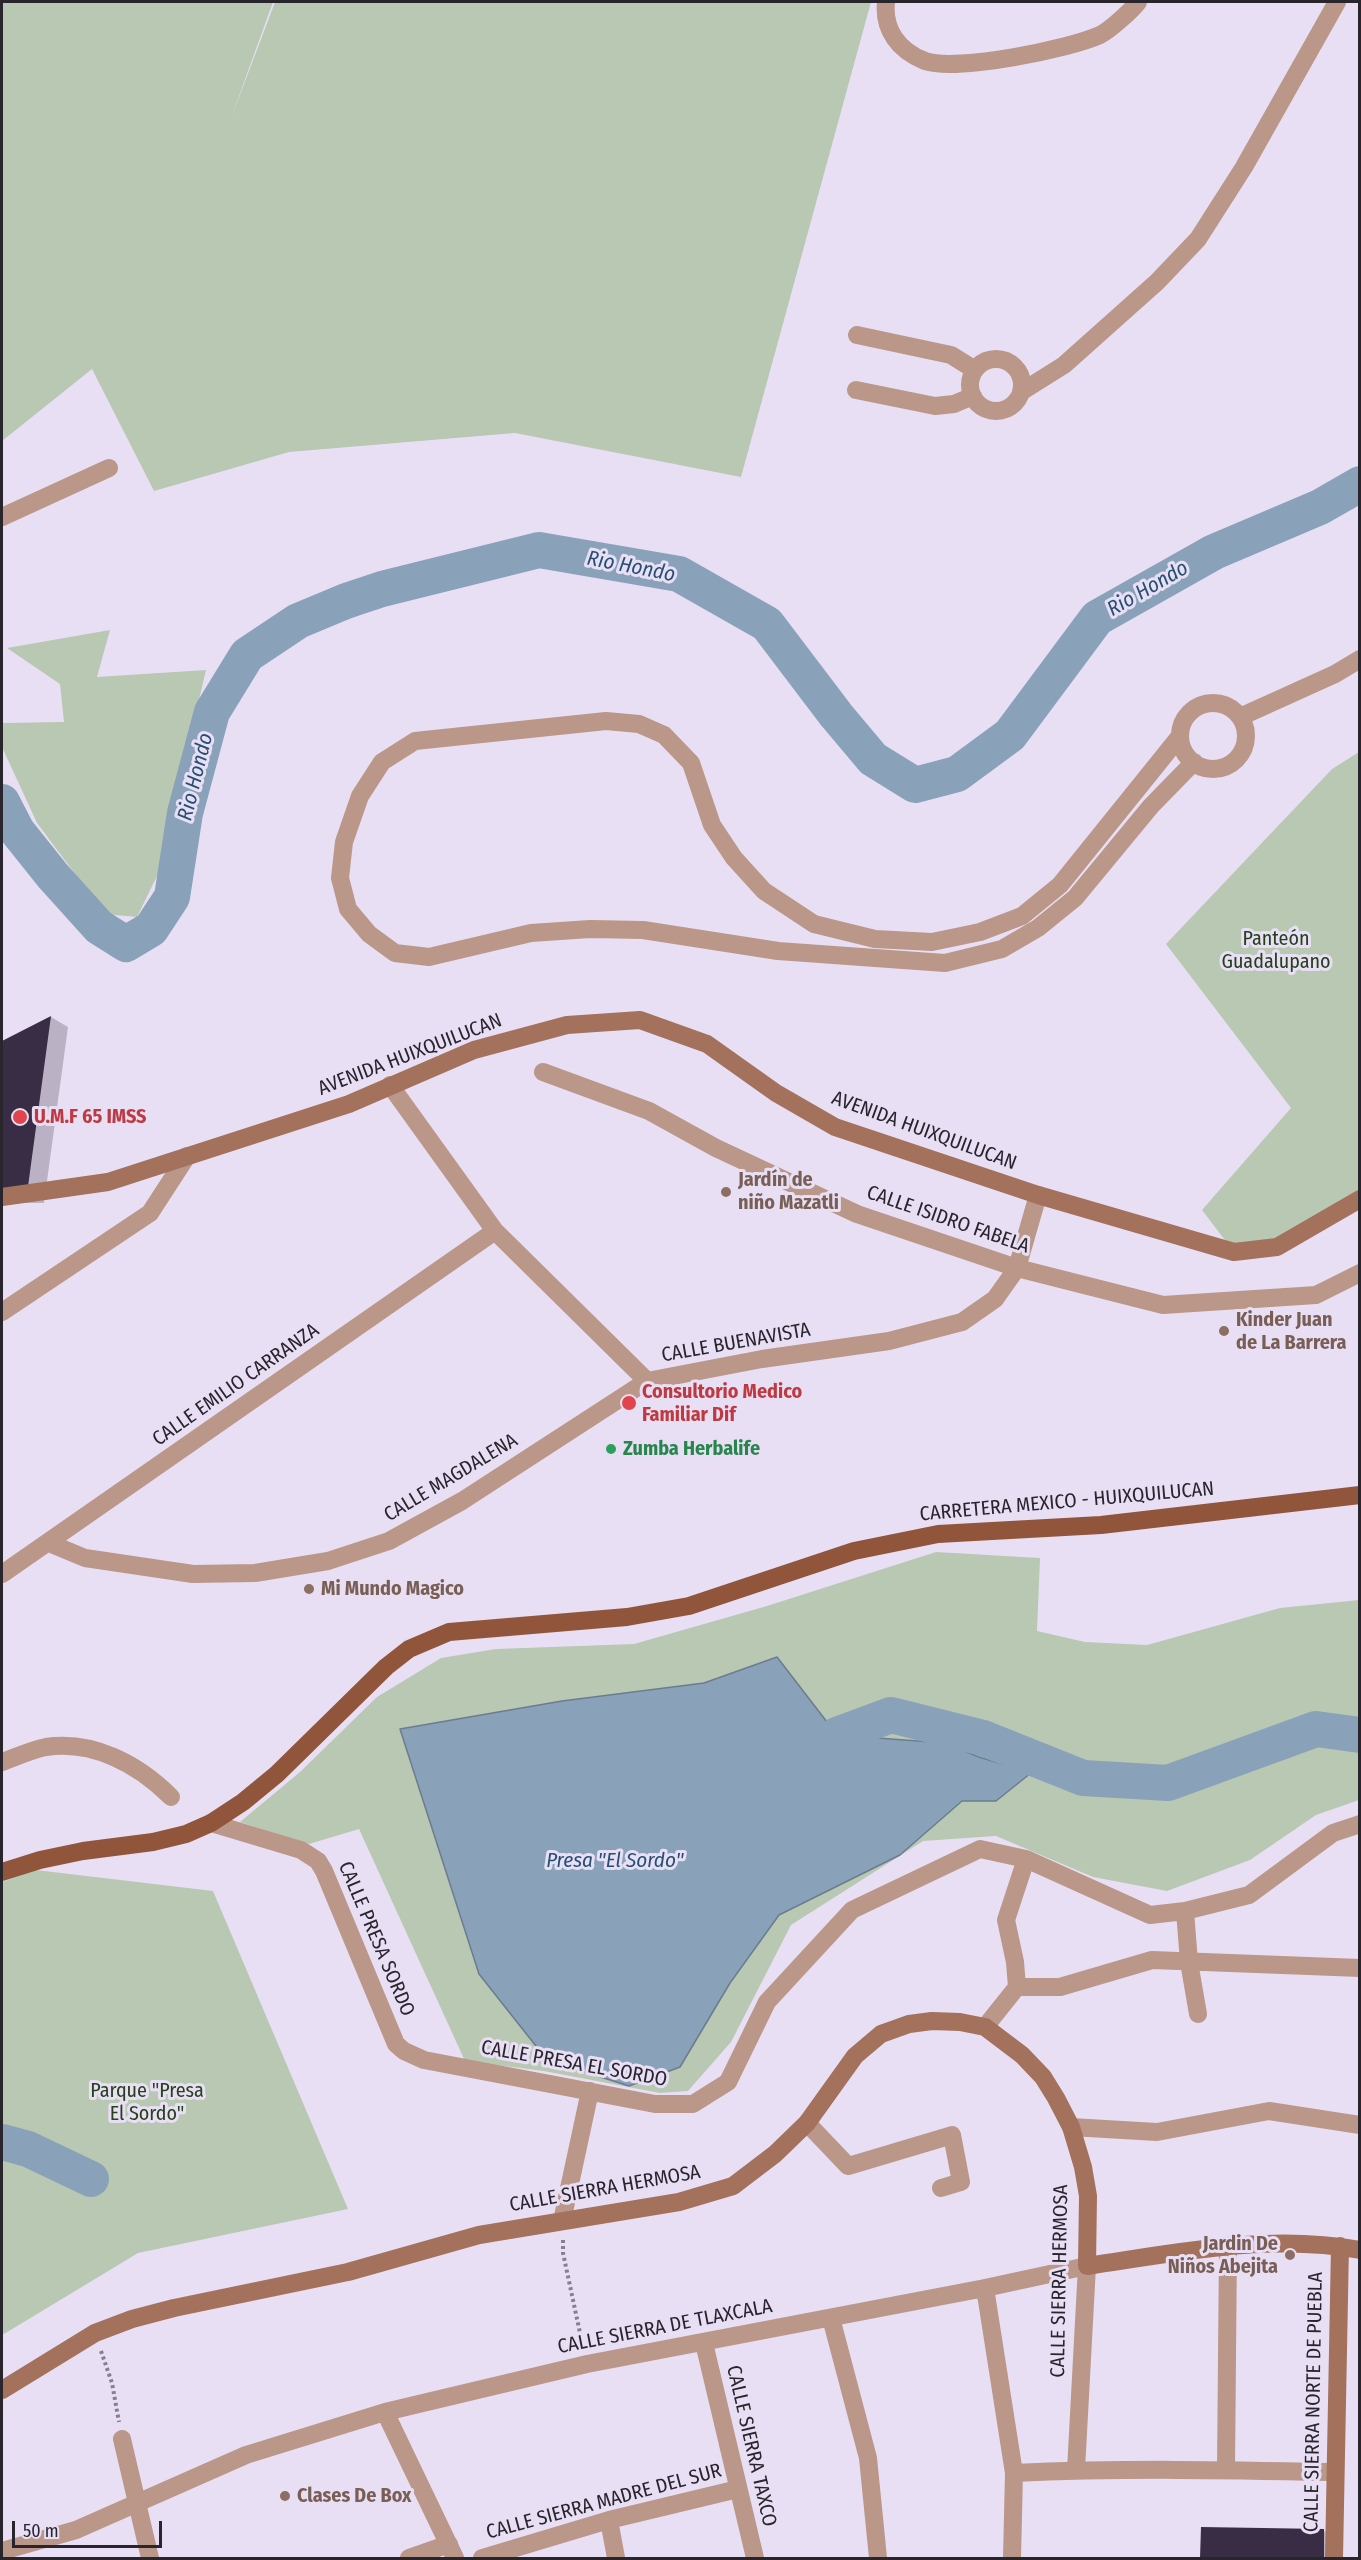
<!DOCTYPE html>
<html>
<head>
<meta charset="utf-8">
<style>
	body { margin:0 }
	#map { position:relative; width:1361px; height:2560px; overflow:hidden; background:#e9dff5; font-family:"Fira Sans Condensed",sans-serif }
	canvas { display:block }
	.frame { position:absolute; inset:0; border:3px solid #29252d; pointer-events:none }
	.scale { position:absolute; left:12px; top:2521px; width:150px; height:27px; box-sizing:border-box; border:3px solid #29252d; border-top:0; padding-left:8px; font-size:18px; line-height:21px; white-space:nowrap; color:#29252d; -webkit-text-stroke:4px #e9dff5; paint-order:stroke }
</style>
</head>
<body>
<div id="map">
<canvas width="1361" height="2560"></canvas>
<div class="frame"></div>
<div class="scale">50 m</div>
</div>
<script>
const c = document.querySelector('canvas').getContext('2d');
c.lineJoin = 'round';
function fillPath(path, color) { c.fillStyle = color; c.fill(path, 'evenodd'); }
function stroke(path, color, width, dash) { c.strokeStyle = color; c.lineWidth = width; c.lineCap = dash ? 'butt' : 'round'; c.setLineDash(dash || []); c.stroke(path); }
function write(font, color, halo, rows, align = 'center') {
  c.font = font + ' "Fira Sans Condensed",sans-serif'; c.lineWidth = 6; c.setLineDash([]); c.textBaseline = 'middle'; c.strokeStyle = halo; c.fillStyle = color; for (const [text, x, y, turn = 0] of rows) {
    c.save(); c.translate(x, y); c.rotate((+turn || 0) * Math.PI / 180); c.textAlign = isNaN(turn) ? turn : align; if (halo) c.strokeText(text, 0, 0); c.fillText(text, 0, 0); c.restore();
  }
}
const green = new Path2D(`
	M2 2H273L230 121 275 2H871L741 477 515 433 289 452 154 491 92 369 2 441Z
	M110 630 97 677 206 670 159 872 137 917 105 914 37 823 2 747V723L64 722 60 684 7 648Z
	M1359 752V1199L1277 1247 1234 1252 1202 1210 1291 1108 1166 944 1332 769Z
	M936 1552 1040 1558 1037 1631 1085 1642 1147 1645 1280 1608 1359 1600V1800L1316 1815 1250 1860 1167 1891 1093 1877 996 1836 923 1841 791 1925 731 2042 688 2091 660 2093 544 2071 465 2061 359 1829 309 1844 240 1822 300 1772 377 1697 441 1658 496 1649 634 1644 767 1606Z
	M36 1870 213 1891 348 2209 138 2253 4 2334 2 2333V1882Z`);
const water = new Path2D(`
	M777 1657 837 1735 945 1743 979 1757 1031 1773 996 1801H962L900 1855 779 1915 730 1983 680 2067 629 2086 547 2060 479 1974 400 1729 562 1701 704 1683Z`);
const shadow = new Path2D(`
	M51 1017 68 1027 44 1203H2V1042Z
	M1202 2529 1324 2531 1341 2541V2558H1202Z`);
const river = new Path2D(`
	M2 802 17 831 53 876 99 927 126 944 151 929 172 897 185 813 212 712 247 655 298 621 346 601 382 589 539 550 679 574 767 624 836 715 873 759 915 785 957 774 1010 735 1097 618 1214 552 1320 507 1360 484
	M837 1735 891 1715 983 1738 1083 1778 1168 1783 1316 1729 1360 1735
	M2 2142 28 2149 91 2179`);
const building = new Path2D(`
	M51 1016 27 1194H2V1041Z
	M1201 2527 1324 2529V2558H1200Z`);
const path = new Path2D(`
	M563 2240V2253L583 2347
	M101 2351 112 2383 119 2422`);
const street = new Path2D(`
	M886 2C883 30 899 51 925 61 957 72 1069 49 1100 35 1110 30 1132 10 1138 2
	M857 335 951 355 975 370
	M970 385a26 26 0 1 1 52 0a26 26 0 1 1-52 0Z
	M856 390 935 406 954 404 973 396
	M1021 392 1064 365 1157 282 1198 239 1244 167 1337 2
	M2 517 109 468
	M1180 736a33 33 0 1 1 66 0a33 33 0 1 1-66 0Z
	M1240 717 1335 674 1360 659
	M1180 736 1060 885 1022 916 980 932 932 942 875 939 814 924 764 891 734 858 712 825 691 763 664 735 639 724 606 721 415 741 382 762 360 796 344 842 340 878 348 909 369 934 395 953 429 957 531 933 590 929 643 930 778 951 945 963 1002 949 1038 928 1075 898 1151 806 1194 762
	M543 1072 649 1111 716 1148 857 1214 1017 1268 1163 1305 1316 1295 1360 1273
	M390 1085 495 1231 647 1381
	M2 1312 150 1213 187 1156
	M49 1543 85 1558 193 1574 255 1573 328 1561 389 1541 462 1501 647 1381 762 1359 889 1341 962 1322 995 1299 1017 1268 1038 1195
	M2 1574 495 1231
	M2 1762C16 1757 31 1750 46 1747 93 1740 138 1764 171 1797
	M211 1823 301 1850 318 1861 324 1871 396 2044 404 2051 424 2060 655 2104H693L728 2082 767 2002 852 1910 980 1849 1026 1859 1150 1915 1185 1911 1249 1895 1333 1833 1360 1824
	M1185 1911 1189 1962 1198 2014
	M1017 1987H1060L1152 1960 1360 1968
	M985 2027 1017 1987 1015 1962 1006 1920 1026 1859
	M807 2123 848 2166 952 2135 961 2182 941 2188
	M1071 2127 1157 2132 1269 2111 1360 2125
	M562 2221 590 2091
	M985 2288 1014 2473 1012 2558
	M831 2318 868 2458 878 2558
	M704 2343 755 2558
	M385 2412 455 2558
	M122 2439 150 2558
	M1226 2470 1228 2245
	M1014 2473C1121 2468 1228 2470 1335 2472
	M609 2520 616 2558
	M2 2551 76 2530 246 2455 385 2412 587 2364 985 2288 1087 2266 1076 2470
	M409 2558 449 2544
	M482 2558 609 2520 738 2489`);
const secondary = new Path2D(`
	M2 1197 108 1182 349 1104 474 1050 567 1025 640 1020 707 1044 776 1093 835 1127 1038 1195 1234 1252 1277 1247 1360 1199
	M2 2390 95 2333 132 2319 174 2308 348 2272 479 2235 679 2202 733 2186 775 2154 807 2123 855 2056 881 2034 909 2024 932 2021 960 2022 985 2027 1022 2055 1043 2077 1056 2098 1071 2127 1083 2167 1088 2196 1087 2266C1176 2253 1269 2233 1360 2250
	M1334 2558 1340 2246`);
const primary = new Path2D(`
	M2 1872 40 1860 83 1851 153 1842 186 1834 211 1823 243 1802 277 1774 386 1667 409 1649 449 1632 627 1617 689 1606 854 1551 938 1534 1101 1525 1360 1495`);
const markers = [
	[20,1117,8,"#e0444e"],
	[726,1192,6,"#8d6e63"],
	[1224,1331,6,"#8d6e63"],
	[629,1403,8,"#e0444e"],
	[611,1449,6,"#2e9e5b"],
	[309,1589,6,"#8d6e63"],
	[1290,2255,6,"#8d6e63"],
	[285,2496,6,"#8d6e63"]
];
const parkNames = [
	["Panteón",1276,939],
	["Guadalupano",1276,962],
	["Parque \"Presa",147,2091],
	["El Sordo\"",147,2114]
];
const streetNames = [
	["AVENIDA HUIXQUILUCAN",410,1055,-21],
	["AVENIDA HUIXQUILUCAN",924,1131,20],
	["CALLE ISIDRO FABELA",948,1220,19],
	["CALLE BUENAVISTA",736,1343,-10],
	["CALLE EMILIO CARRANZA",236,1385,-35],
	["CALLE MAGDALENA",451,1478,-31],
	["CARRETERA MEXICO - HUIXQUILUCAN",1067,1502,-5],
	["CALLE PRESA SORDO",376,1939,67],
	["CALLE PRESA EL SORDO",574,2064,10],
	["CALLE SIERRA HERMOSA",605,2189,-10],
	["CALLE SIERRA HERMOSA",1060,2281,-89],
	["CALLE SIERRA DE TLAXCALA",665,2327,-11],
	["CALLE SIERRA NORTE DE PUEBLA",1314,2402,-89],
	["CALLE SIERRA TAXCO",751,2446,77],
	["CALLE SIERRA MADRE DEL SUR",604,2502,-15]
];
const healthNames = [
	["U.M.F 65 IMSS",34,1117],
	["Consultorio Medico",642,1392],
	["Familiar Dif",642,1415]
];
const educationNames = [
	["Jardín de",738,1180],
	["niño Mazatli",738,1203],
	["Kinder Juan",1236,1320],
	["de La Barrera",1236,1343],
	["Mi Mundo Magico",321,1589],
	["Jardin De",1278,2244,"right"],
	["Niños Abejita",1278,2267,"right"],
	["Clases De Box",297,2496]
];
const leisureNames = [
	["Zumba Herbalife",623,1449]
];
const waterNames = [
	["Rio Hondo",631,567,11],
	["Rio Hondo",1148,589,-30],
	["Rio Hondo",196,777,-76],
	["Presa \"El Sordo\"",615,1861]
];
fillPath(green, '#b8c8b3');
fillPath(water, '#89a2b9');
stroke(water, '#6c7c8f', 1.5);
fillPath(shadow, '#0003');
stroke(river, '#89a2b9', 36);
fillPath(building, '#392d45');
stroke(path, '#867f8e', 4, [3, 3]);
stroke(street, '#ba9788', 18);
stroke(secondary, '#a3715c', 18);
stroke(primary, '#91553b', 18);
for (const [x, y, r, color] of markers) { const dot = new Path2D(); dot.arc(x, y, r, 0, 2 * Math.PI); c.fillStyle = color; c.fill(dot); stroke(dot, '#e9dff5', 2); }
write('20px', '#244119', '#e9dff5', parkNames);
write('20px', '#29252d', '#e9dff5', streetNames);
write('bold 20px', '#be3a42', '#e9dff5', healthNames, 'left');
write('bold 20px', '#785e54', '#e9dff5', educationNames, 'left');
write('bold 20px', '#27864d', '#e9dff5', leisureNames, 'left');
write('italic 21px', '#255072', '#e9dff5', waterNames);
</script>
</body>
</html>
